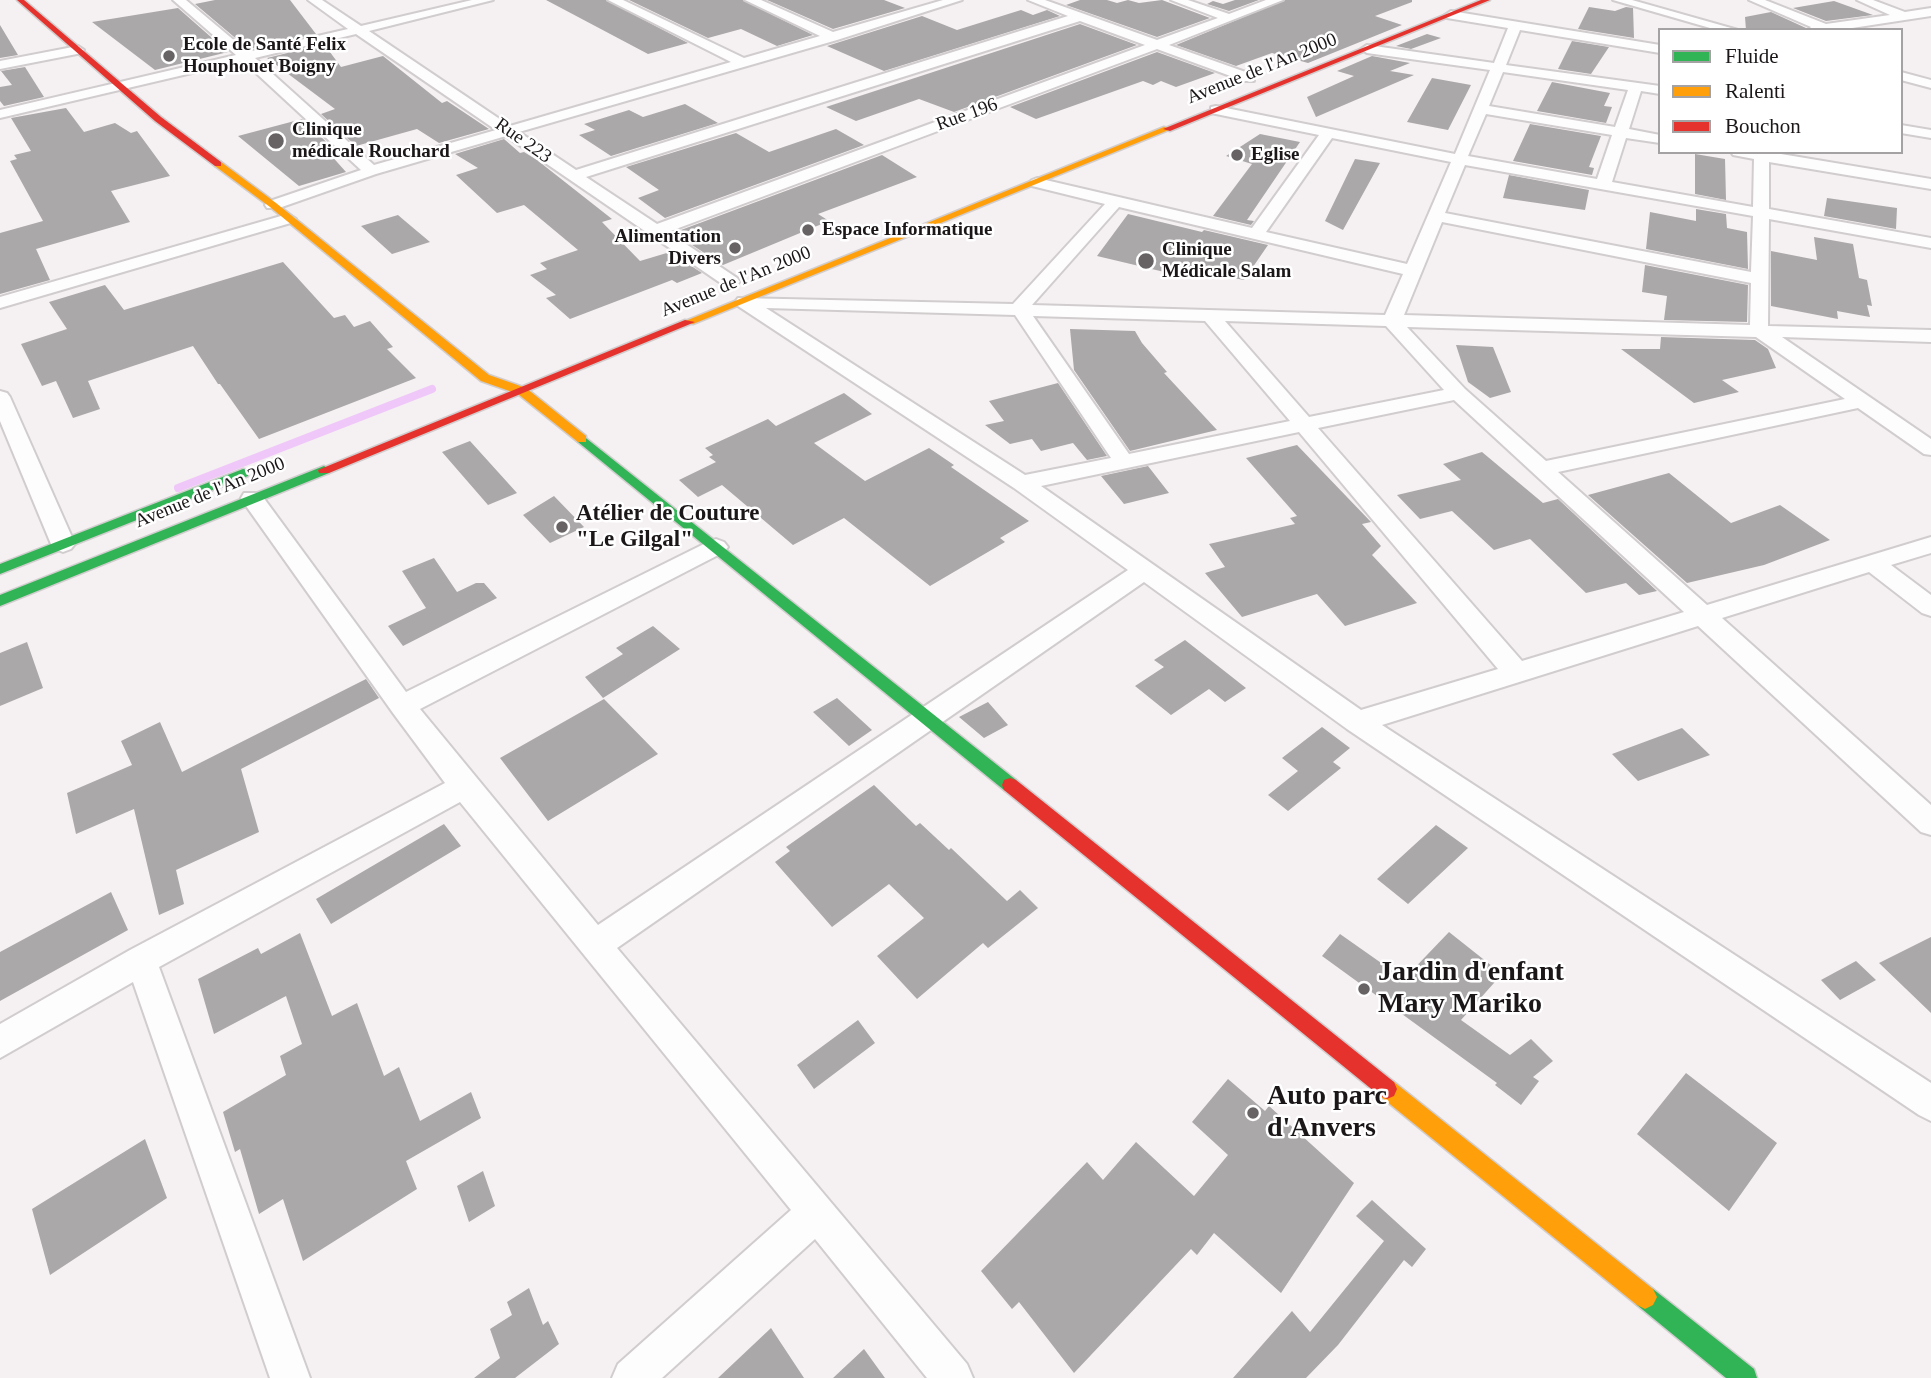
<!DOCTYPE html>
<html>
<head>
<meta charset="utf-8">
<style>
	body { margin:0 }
	#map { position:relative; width:1931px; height:1378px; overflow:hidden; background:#f5f0f1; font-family:Georgia,serif }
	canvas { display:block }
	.legend { position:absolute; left:1658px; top:28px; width:245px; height:126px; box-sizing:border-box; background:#fff; border:2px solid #a4a2a3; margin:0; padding:9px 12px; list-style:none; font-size:21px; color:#1b1718 }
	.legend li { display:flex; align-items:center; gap:14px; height:35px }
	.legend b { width:35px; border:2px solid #a4a2a3 }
</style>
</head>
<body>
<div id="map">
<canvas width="1931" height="1378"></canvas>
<ul class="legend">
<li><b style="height:9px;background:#30b455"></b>Fluide</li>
<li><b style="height:9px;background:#ff9f0a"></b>Ralenti</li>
<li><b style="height:9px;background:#e5322d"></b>Bouchon</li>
</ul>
</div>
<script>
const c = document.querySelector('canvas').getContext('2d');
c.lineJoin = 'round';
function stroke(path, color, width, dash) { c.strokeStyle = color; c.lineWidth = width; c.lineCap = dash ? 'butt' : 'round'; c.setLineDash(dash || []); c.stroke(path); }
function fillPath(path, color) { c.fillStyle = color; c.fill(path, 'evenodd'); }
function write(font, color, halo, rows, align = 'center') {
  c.font = font + ' Georgia,serif'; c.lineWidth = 5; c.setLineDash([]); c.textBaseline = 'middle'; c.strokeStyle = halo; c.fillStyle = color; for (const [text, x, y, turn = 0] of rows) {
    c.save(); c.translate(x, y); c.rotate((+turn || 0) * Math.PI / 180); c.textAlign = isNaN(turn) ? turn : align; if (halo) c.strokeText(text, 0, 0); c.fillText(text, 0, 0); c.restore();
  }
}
const stream = new Path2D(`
	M178 488 432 389`);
const building = new Path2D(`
	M215 0H290L316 34 253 48 246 47 195 4Z
	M546 0H606L688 43 648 54Z
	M629 0H743L813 35 777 46 741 29 708 38Z
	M767 0H884L905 8 833 29Z
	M1080 0H1107L1117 3 1128 0 1139 3 1162 0 1210 18 1157 37 1066 5Z
	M1235 0H1259L1229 11 1207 4 1213 1 1223 4Z
	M1285 0H1412V2L1375 16 1402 25 1308 63 1272 53 1236 66 1176 45Z
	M1834 1 1873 15 1826 21 1793 8Z
	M1589 7 1615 11 1626 7 1633 8 1634 38 1578 29Z
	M178 8 228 52 155 70 92 22Z
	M1021 10 1033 15 1047 10 1060 16 884 71 827 46 922 16 957 30Z
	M1771 12 1806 28 1746 30 1745 17Z
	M1080 24 1137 45 954 112 919 99 856 121 826 107Z
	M0 25 18 55 0 58Z
	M1427 34 1441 38 1411 49 1396 46Z
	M1572 41 1609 47 1591 74 1558 69Z
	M324 44 341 67 383 56 442 103 447 101 489 129 439 143 417 129 356 146 321 114 335 109 267 58Z
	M1157 52 1215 73 1176 87 1161 81 1153 85 1143 81 1036 119 1010 107Z
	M1372 56 1410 63 1390 71 1414 75 1316 117 1307 97 1354 76 1337 71Z
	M25 67 44 97 4 106 0 101V87L12 85 1 71Z
	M1432 78 1471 85 1448 130 1407 122Z
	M1552 82 1610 93 1604 106 1612 107 1606 123 1537 111Z
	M685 104 718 123 611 156 579 135 595 130 584 124 629 110 643 117Z
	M66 108 84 132 115 123 131 133 137 131 170 176 111 191 130 222 36 249 50 280 0 294V233L43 221 10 161 17 159 14 155 31 151 11 118Z
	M302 119 336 151 329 153 346 172 299 186 238 136Z
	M1530 124 1601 136 1589 167 1594 168 1592 175 1513 161Z
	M836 129 864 145 665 218 638 198 659 190 626 167 736 133 769 152Z
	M1260 134 1300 142 1247 220 1254 221 1251 225 1213 216 1252 164 1226 156Z
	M504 139 520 153 524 152 537 160 612 219 602 222 640 261 670 252 702 273 677 283 672 280 570 319 546 298 556 295 530 275 547 269 540 263 578 250 524 205 497 213 456 175 478 168 455 154Z
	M1695 154 1725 159 1726 200 1695 194Z
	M882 155 917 177 818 214 829 221 723 265 692 245 699 243 681 230Z
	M1355 159 1380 163 1343 230 1325 221Z
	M1509 175 1589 190 1585 210 1503 198Z
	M1827 198 1897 208 1896 229 1824 216Z
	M1696 209 1726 214 1727 228 1747 232 1748 269 1646 249 1650 212 1696 221Z
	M1128 214 1202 232 1204 230 1268 245 1244 280 1181 268 1177 275 1097 256Z
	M398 215 405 221 430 242 392 254 361 226Z
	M1814 237 1853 244 1859 278 1867 280 1872 306 1867 305 1870 317 1837 311 1838 319 1771 306V251L1817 260Z
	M283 262 334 318 345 315 354 327 370 321 393 347 387 349 416 378 259 439 220 384H218L193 346 88 381 100 409 73 418 56 381 42 386 21 344 67 329 49 302 105 285 124 310Z
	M1645 265 1748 285 1747 322 1664 320 1667 296 1642 292Z
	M1070 329 1135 331 1142 343 1167 372 1164 373 1217 430 1130 451 1074 370Z
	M1661 337 1755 340 1768 349 1776 368 1722 380 1739 392 1694 403 1621 349H1660Z
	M1456 345 1493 347 1511 392 1490 398 1468 382Z
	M1058 383 1107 456 1087 460 1073 443 1041 451 1032 439 1010 444 985 425 1004 421 989 401Z
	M844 393 872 414 814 443 865 481 929 448 954 465 951 467 1029 521 1000 538 1005 542 930 586 844 518 793 545 722 485 698 497 679 480 716 462 709 457 713 455 705 448 768 419 776 426Z
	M470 441 517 493 488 505 442 452Z
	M1297 445 1371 522 1362 524 1381 546 1372 555 1417 603 1345 626 1317 594 1242 617 1205 573 1225 567 1209 544 1295 524 1290 518 1297 516 1246 458Z
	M1482 452 1543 503 1558 499 1657 591 1639 595 1626 583 1586 593 1530 539 1494 550 1452 511 1420 519 1397 495 1461 480 1443 464Z
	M1148 466 1169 493 1124 504 1101 476Z
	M1669 473 1731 523 1780 505 1830 540 1764 565 1687 583 1588 495Z
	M554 496 584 527 550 543 523 515Z
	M434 558 457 592 476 583H484L497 598 403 646 388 626 426 608 402 571Z
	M653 626 680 649 603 698 585 677 623 654 616 648Z
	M1185 640 1246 688 1225 702 1209 689 1171 715 1135 686 1164 667 1154 660Z
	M27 642 43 688 0 706V653Z
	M366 679 379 698 241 769 259 832 176 870 184 904 159 915 134 809 76 834 67 793 132 765 121 741 160 722 182 772Z
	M837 698 872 730 849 746 813 712Z
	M604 699 658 754 548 821 500 758Z
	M988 702 1008 725 984 738 959 717Z
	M1322 727 1350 748 1333 762 1341 768 1288 811 1268 795 1298 771 1282 758Z
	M1682 728 1710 755 1638 781 1612 754Z
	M874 785 916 826 920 823 949 850 951 848 1007 901 1020 890 1038 908 988 948 983 943 917 999 877 956 924 918 889 884 832 927 775 862 790 851 786 847Z
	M444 824 461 846 331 924 316 899Z
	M1436 825 1468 848 1408 904 1377 879Z
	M111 892 128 930 0 1001V952Z
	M1449 932 1502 974 1461 1020 1510 1055 1531 1039 1553 1061 1533 1077 1539 1081 1521 1105 1495 1085 1497 1083 1322 956 1340 934 1404 979Z
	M300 933 332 1016 357 1003 384 1076 399 1067 420 1121 471 1092 481 1118 406 1161 417 1189 303 1261 283 1199 259 1214 240 1149 235 1152 223 1112 286 1075 280 1056 302 1044 286 996 214 1034 198 979 258 948 261 954Z
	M1931 937V1013L1879 963Z
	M1856 961 1876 980 1840 1000 1821 980Z
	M858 1020 875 1043 814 1089 797 1065Z
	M1686 1073 1777 1143 1729 1211 1637 1134Z
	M1228 1079 1265 1111 1269 1106 1354 1183 1281 1293 1214 1233 1197 1255 1191 1249 1074 1373 1019 1302 1012 1309 981 1271 1087 1162 1103 1180 1136 1142 1194 1196 1228 1155 1192 1122Z
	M145 1139 167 1198 50 1275 32 1209Z
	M483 1171 495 1206 469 1222 457 1186Z
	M1372 1200 1426 1249 1412 1267 1404 1260 1338 1345 1306 1378H1233L1292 1311 1310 1332 1384 1241 1356 1216Z
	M529 1288 543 1325 548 1321 559 1344 515 1378H474L500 1358 490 1329 512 1315 507 1302Z
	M771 1328 804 1378H718Z
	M864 1349 885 1378H833Z`);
const street = new Path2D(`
	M173 0H186L248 52 348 29 308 0H322L361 26 472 0H493L369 31 510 126 731 62 608 0H623L744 58 820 36 745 0H761L833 32 943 0H962L837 40 519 132 576 170 1068 16 1028 0H1045L1157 40 1218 18 1171 0H1188L1229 14 1266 0H1283L1169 45 1254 75V81H1244L1157 49 668 232 737 278 740 282 731 287 725 286 506 136 376 174 279 208H267L265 205 267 202 361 170 243 61 0 118V110L236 55ZM1080 21 1145 45 657 224 586 177ZM356 34 496 130 374 165 255 58Z
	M1613 0H1632L1738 30H1717Z
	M1749 0H1765L1826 24 1890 15 1857 0H1873L1905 12 1931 8V16L1839 30H1808L1811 27Z
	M1451 11 1660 45V53L1520 30 1506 65 1660 86V94L1641 91 1629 129 1660 135V143L1626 138 1612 182 1753 207 1754 159 1733 155 1731 152H1769L1931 179V189L1769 162V209L1931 238V248L1769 219 1768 326 1931 330V342L1782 337 1931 439V455L1924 454 1858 408 1558 472 1707 605 1931 537V553L1891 565 1931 595V616L1922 613 1869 572 1722 618 1931 805V835L1921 832 1698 626 1382 725 1931 1083V1121L1919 1115 1347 729 1144 582 617 948 967 1364 973 1378H927L815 1239 662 1378H612L618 1364 791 1210 460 802 159 967 310 1378H270L133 982 0 1058V1024L130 950 445 783 393 713 244 503 241 498 244 493H260L406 692 708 542 716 539 724 542 728 547 724 552 420 709 598 925 1128 570 1014 488 738 306 735 302 738 298 1013 304 1105 204 1032 186 1029 183 1032 180 1037 178 1252 228 1319 135 1211 113V107L1216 106 1455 154 1490 70 1367 53 1361 49 1367 45 1494 63 1508 28 1447 18 1445 15ZM1503 72 1628 90 1615 127 1489 106ZM1486 114 1612 135 1597 179 1468 156ZM1332 138 1451 162 1407 264 1266 232ZM1465 165 1753 216 1751 272 1445 213ZM1119 207 1403 274 1385 315 1032 305ZM1442 222 1751 283 1750 325 1404 315ZM766 308 1015 315 1111 458 1025 475ZM1033 316 1205 321 1290 421 1129 454ZM1225 321 1386 326 1444 390 1309 417ZM1407 327 1756 337 1845 399 1546 461 1465 389ZM1454 400 1684 612 1522 661 1318 428ZM1299 432 1498 669 1361 710 1041 486Z
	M78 46 84 50 82 53 0 69V61Z
	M1901 72 1931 80V88L1901 80Z
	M1901 125 1931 130V138L1901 133Z
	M288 214 296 219 294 222 0 308V297Z
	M0 391 7 393 10 397 75 544 71 549 63 552 55 549 51 544 0 421Z`);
const fast = new Path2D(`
	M582 435 1016 780 1018 785 1016 790 1010 792 1004 790 578 442 576 439Z
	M324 466 330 470 329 473 0 606V595Z
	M243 469 248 470V476L0 574V564Z
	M1645 1285 1653 1289 1754 1369 1757 1378H1726L1637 1305 1633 1297 1637 1289Z`);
const slow = new Path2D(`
	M1164 127 1171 129 693 324 683 322Z
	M215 162H221L276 203 489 375 526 388 586 436V442H578L518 394 481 381 270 207 215 166Z
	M1387 1079 1394 1082 1653 1289 1657 1297 1653 1305 1645 1309 1637 1305 1380 1096 1377 1089 1380 1082Z`);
const jam = new Path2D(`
	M17 0H24L161 117 221 162V166H215L155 121Z
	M1481 0H1490L1170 131 1163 129Z
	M685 320 695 322 329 473H319L318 470Z
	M1010 778 1016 780 1394 1082 1397 1089 1394 1096 1387 1099 1380 1096 1004 790 1002 785 1004 780Z`);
const markers = [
	[169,56,7,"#676364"],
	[276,141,9,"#676364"],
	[1237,155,7,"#676364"],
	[808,230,7,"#676364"],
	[735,248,7,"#676364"],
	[1146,261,9,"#676364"],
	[562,527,7,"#676364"],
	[1364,989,7,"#676364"],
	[1253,1113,7,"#676364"]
];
const farPoinames = [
	["Ecole de Santé Felix",183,45],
	["Houphouet Boigny",183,67],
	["Clinique",292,130],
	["médicale Rouchard",292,152],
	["Eglise",1251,155],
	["Espace Informatique",822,230],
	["Alimentation",721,237,"right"],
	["Divers",721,259,"right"],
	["Clinique",1162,250],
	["Médicale Salam",1162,272]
];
const farStreetnames = [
	["Avenue de l'An 2000",1262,69,-22],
	["Rue 196",967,115,-20],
	["Rue 223",523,141,35],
	["Avenue de l'An 2000",736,282,-22],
	["Avenue de l'An 2000",210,493,-22]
];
const poiNames = [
	["Atélier de Couture",576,514],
	["\"Le Gilgal\"",576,540]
];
const nearPoinames = [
	["Jardin d'enfant",1378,973],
	["Mary Mariko",1378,1005],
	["Auto parc",1267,1097],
	["d'Anvers",1267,1129]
];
stroke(stream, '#efc7f9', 8);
fillPath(building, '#aba8a9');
stroke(street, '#d1cdce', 4);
stroke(fast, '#d1cdce', 3);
stroke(slow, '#d1cdce', 3);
stroke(jam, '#d1cdce', 3);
fillPath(street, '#fefdfd');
fillPath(fast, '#30b455');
fillPath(slow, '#ff9f0a');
fillPath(jam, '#e5322d');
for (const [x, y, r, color] of markers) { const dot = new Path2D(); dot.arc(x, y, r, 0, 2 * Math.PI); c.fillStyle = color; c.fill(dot); stroke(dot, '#fff', 2.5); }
write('bold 19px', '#1b1718', '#fff', farPoinames, 'left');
write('19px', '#1b1718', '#fff', farStreetnames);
write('bold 23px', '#1b1718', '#fff', poiNames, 'left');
write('bold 28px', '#1b1718', '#fff', nearPoinames, 'left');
</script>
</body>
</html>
